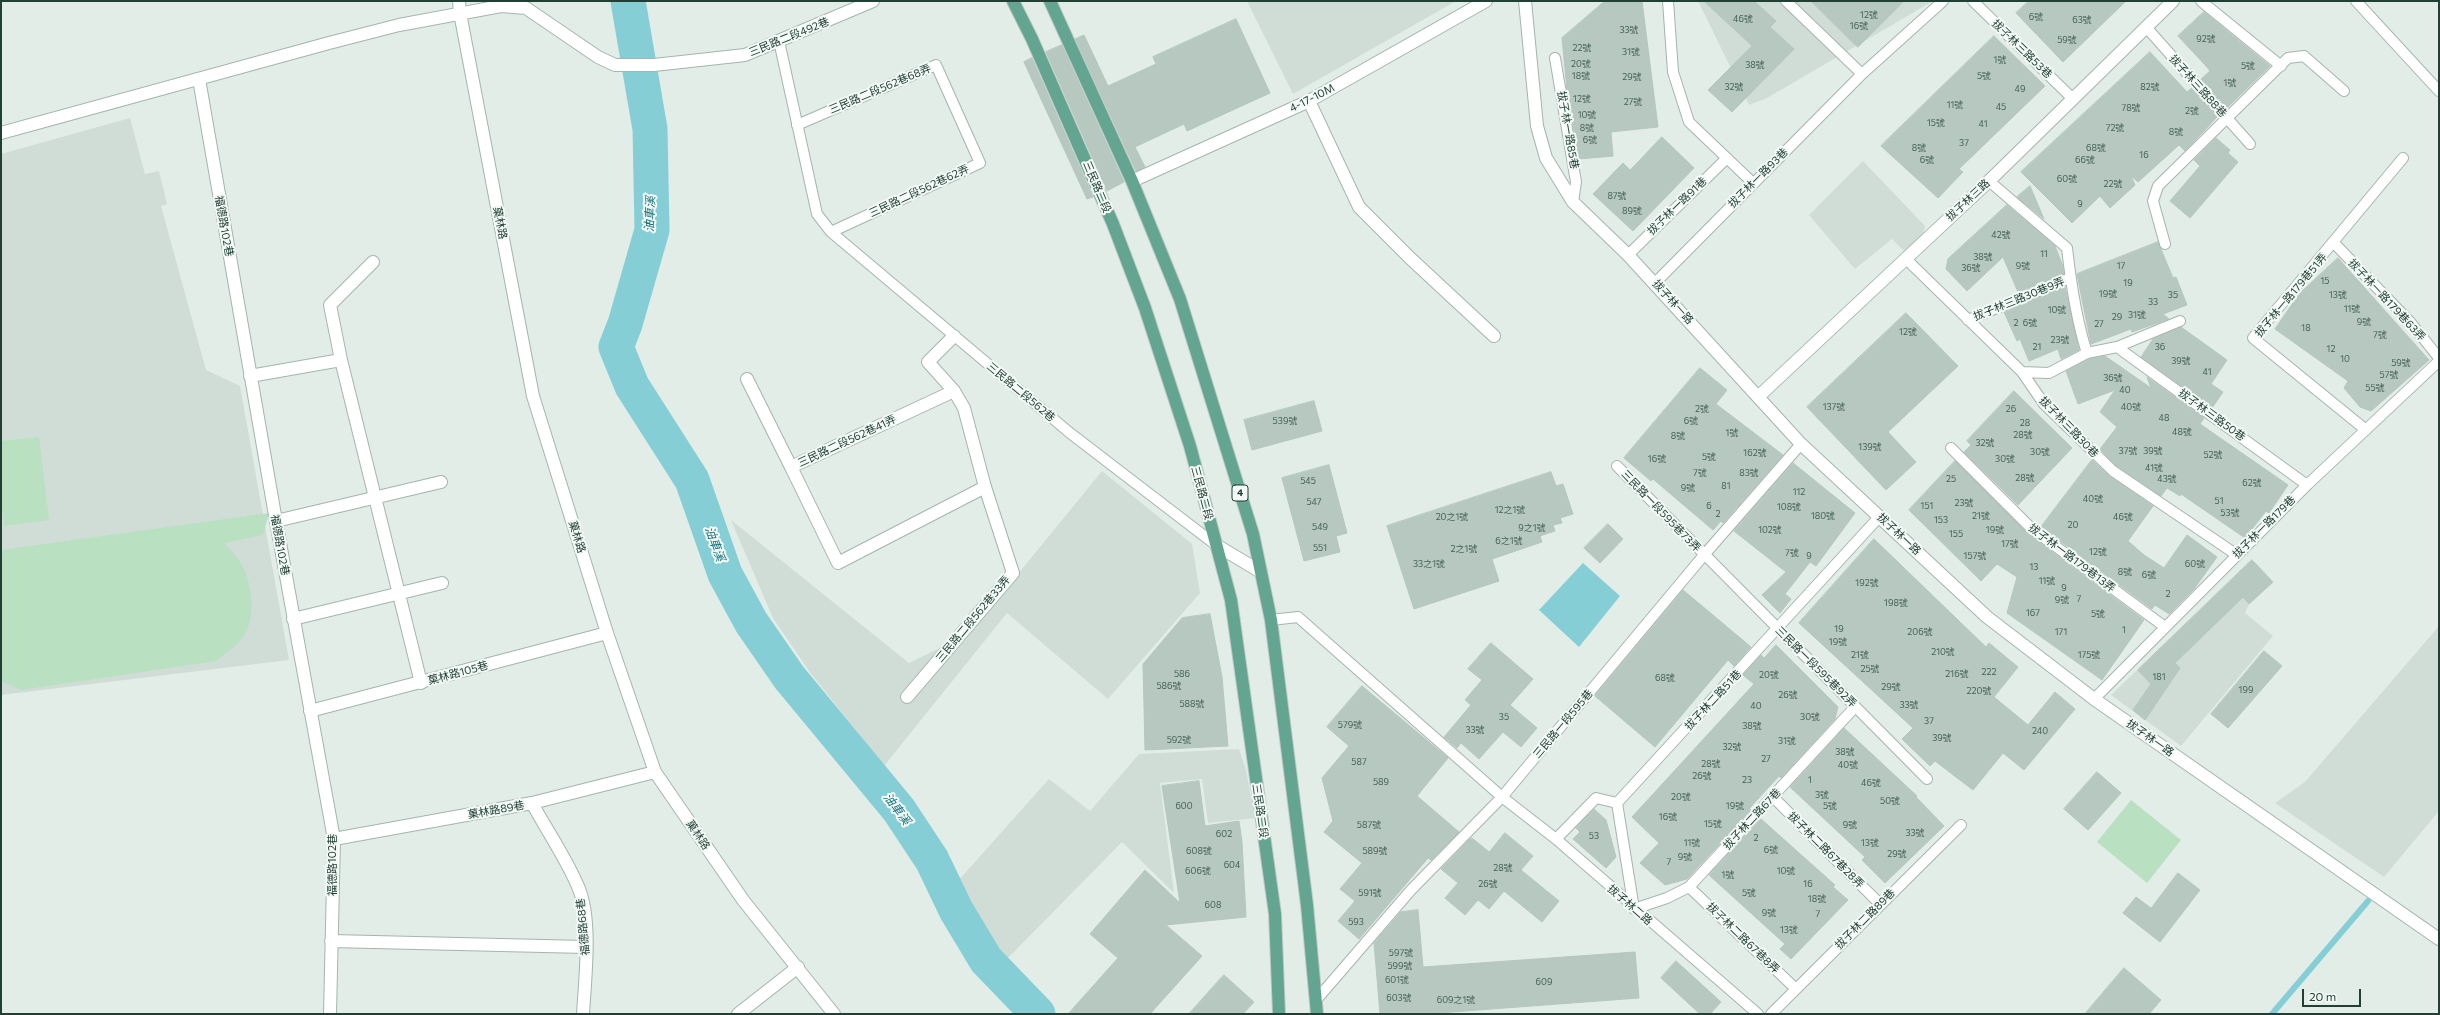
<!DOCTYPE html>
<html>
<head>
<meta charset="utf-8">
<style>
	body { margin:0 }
	#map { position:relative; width:2440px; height:1015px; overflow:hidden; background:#e2ede7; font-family:Commissioner,sans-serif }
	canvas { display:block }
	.frame { position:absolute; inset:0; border:2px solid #213f35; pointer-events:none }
	.scale { position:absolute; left:2302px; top:989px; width:59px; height:18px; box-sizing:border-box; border:2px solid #213f35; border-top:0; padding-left:5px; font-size:12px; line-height:14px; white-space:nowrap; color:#213f35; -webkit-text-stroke:3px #f3f9f6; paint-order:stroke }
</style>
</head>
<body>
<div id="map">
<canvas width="2440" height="1015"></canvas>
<div class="frame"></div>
<div class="scale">20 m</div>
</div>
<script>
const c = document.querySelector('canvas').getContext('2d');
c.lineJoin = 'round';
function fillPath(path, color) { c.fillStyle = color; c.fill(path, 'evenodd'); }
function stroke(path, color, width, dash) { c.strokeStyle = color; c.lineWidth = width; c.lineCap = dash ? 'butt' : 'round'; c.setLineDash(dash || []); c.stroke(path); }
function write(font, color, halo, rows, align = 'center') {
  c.font = font + ' Commissioner,"Noto Sans TC",sans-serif'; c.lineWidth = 4; c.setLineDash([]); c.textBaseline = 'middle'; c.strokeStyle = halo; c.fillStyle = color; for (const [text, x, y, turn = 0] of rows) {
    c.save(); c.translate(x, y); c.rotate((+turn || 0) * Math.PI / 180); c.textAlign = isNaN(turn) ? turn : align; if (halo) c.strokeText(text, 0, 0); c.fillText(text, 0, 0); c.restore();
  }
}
const built = new Path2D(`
	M1247 1H1456L1293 94Z
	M1698 1H1933L1767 98 1749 105Z
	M130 118 145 174 159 171 167 204 161 206 206 370 240 386 289 660 1 695V154Z
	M1863 161 1925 226 1922 241 1908 255 1892 239 1855 269 1809 215Z
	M1102 471 1192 544 1200 593 1108 699 1007 613 884 766 809 671 773 618 731 520 909 663 969 634Z
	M2252 560 2273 582 2249 604 2245 613 2273 636 2181 746 2111 695Z
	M2439 626V811L2384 877 2275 803 2305 782Z
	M1239 749 1246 770 1255 818 1208 823 1202 779 1160 783 1174 893 1122 842 1006 960 983 932 957 882 1049 779 1090 811 1139 754Z`);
const green = new Path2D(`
	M39 437 49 520 4 526 1 503V441Z
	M269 513 263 535 224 543C231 551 239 558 243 567 252 586 256 615 245 634 238 645 226 653 216 661L21 690 1 681V550Z
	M2131 800 2181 840 2147 883 2097 842Z`);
const water = new Path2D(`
	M1583 563 1620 596 1579 647 1539 610Z`);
const stream = new Path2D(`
	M2272 1014 2368 901`);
const river = new Path2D(`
	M628 1 650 129 652 230 625 324 616 347 632 386 692 480 725 574 751 622 789 677 899 810 932 860 956 910 986 960 1038 1014`);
const building = new Path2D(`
	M1605 1H1642L1658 127 1611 132 1613 156 1579 159 1567 90 1562 38Z
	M1704 1H1754L1776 21 1770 27 1794 49 1732 112 1708 90 1752 46Z
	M1811 1H1904L1858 47Z
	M2029 1H2126L2063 62 2016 13Z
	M2204 12 2270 66 2227 108 2201 79 2210 71 2206 66 2178 36Z
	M1236 19 1270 93 1187 131 1184 124 1135 147 1145 167 1136 171 1075 39 1084 35 1108 86 1156 64 1153 57Z
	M1994 36 2045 86 1959 169 1963 172 1938 198 1881 146Z
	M1062 45 1124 182 1107 191 1046 52Z
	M2150 52 2187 92 2192 88 2217 117 2185 151 2179 145 2138 182 2131 176 2135 185 2110 208 2100 196 2072 223 2021 172Z
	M1032 58 1093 197 1087 199 1024 62Z
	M1662 137 1694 168 1633 231 1593 194 1623 163 1630 170Z
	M2216 138 2230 150 2228 153 2238 162 2190 218 2170 201 2200 166 2194 160Z
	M2030 186 2044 219 2017 197Z
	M2007 205 2055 246 2062 264 2064 274 2018 292 2003 257 1967 291 1946 269 1948 259Z
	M2158 242 2173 278 2176 277 2187 305 2163 314 2169 319 2166 320 2132 332 2131 329 2091 344 2077 274Z
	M2338 258 2429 360 2371 411 2360 407 2344 388 2348 381 2275 329 2299 294Z
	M2065 287 2079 350 2061 359 2058 349 2029 361 2020 339 2017 341 2004 312Z
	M1906 313 1958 366 1888 432 1916 462 1886 490 1807 407Z
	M2181 327 2227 360 2211 384 2223 392 2212 408 2141 357 2153 339Z
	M2105 356 2151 388 2147 377 2204 418 2200 424 2288 485 2269 513 2266 511 2245 538 2181 494 2180 496 2167 488 2161 496 2117 466 2100 449 2117 427 2100 412 2115 390 2078 404 2066 371 2089 359Z
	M1700 368 1727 390 1716 404 1783 455 1723 523 1721 521 1713 530 1653 479 1651 481 1624 458Z
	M2014 391 2072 448 2018 505 1964 452 1971 445 1967 441Z
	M1314 401 1322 431 1252 450 1244 420Z
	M2092 460 2109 476 2153 506 2128 541 2144 555 2164 568 2187 535 2217 557 2194 589 2169 614 2155 605 2152 609 2041 527Z
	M1955 461 2028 534 2144 620 2102 680 2007 613 2017 577 1997 564 1981 581 1909 510Z
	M1793 463 1855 513 1816 566 1810 562 1785 594 1791 599 1780 613 1762 595 1786 572 1734 531Z
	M1329 465 1347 533 1336 536 1340 552 1304 561 1282 478Z
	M1551 472 1556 486 1563 484 1573 514 1560 518 1562 523 1553 525 1555 531 1540 536 1542 542 1492 559 1499 581 1414 609 1387 526Z
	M1608 524 1623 539 1600 563 1584 548Z
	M1874 539 1986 647 1989 643 2018 667 1994 697 2028 725 2055 692 2075 709 2024 770 2003 753 1973 790 1935 761 1930 766 1902 739 1913 728 1799 623Z
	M2252 560 2273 582 2249 604 2243 597 2175 663 2180 668 2145 720 2133 710 2151 684 2138 670Z
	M1683 590 1751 647 1734 666 1728 660 1655 747 1595 696Z
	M1210 614 1222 677 1228 746 1145 750 1143 664 1182 618Z
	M1491 643 1533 679 1510 705 1537 728 1521 747 1503 732 1479 759 1461 743 1457 748 1444 737 1471 705 1465 700 1482 680 1468 669Z
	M1776 645 1838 707 1835 719 1781 778 1779 776 1757 800 1749 809 1751 810 1687 879 1665 885 1640 863 1659 843 1632 817 1754 684 1743 675 1761 655 1764 658Z
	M2264 651 2282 666 2228 728 2211 714Z
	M1362 686 1448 758 1417 796 1459 832 1431 860 1428 858 1359 939 1338 921 1355 901 1340 889 1362 863 1324 832 1333 821 1322 778 1349 746 1327 727Z
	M1844 728 1917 796 1916 797 1944 826 1885 883 1862 860 1865 857 1790 787Z
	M2097 772 2121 793 2088 830 2064 809Z
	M1199 781 1205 826 1239 821 1242 842 1246 917 1166 925 1202 956 1150 1014H1068L1118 958 1090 934 1145 870 1180 903 1162 786Z
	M1594 809 1606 820 1616 857 1606 868 1573 839 1580 832 1576 828Z
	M1761 819 1835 885 1833 887 1848 900 1791 959 1780 949 1785 944 1709 875Z
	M1505 833 1533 856 1521 870 1559 901 1542 922 1504 891 1489 909 1478 900 1465 915 1445 898 1458 883 1441 869 1469 840 1472 838 1489 852Z
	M2178 873 2200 890 2160 942 2123 913 2136 897 2151 908Z
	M1418 910 1423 967 1635 952 1639 998 1424 1014H1380L1374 943 1401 912Z
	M1676 961 1721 1002 1710 1014H1700L1661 978Z
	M2124 968 2161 1000 2149 1014H2085Z
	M1224 975 1254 1002 1243 1014H1189Z`);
const service = new Path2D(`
	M1668 1 1673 72 1689 122 1753 183
	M1786 1 1862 74 1943 1
	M1973 1 2072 98
	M2201 1 2281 66
	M2356 1 2439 91
	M2146 27 2250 144
	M779 41 817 214 831 232 1070 433 1216 545
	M1555 58 1576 182 1573 202
	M797 125 936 65 980 163 831 232
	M1989 181 2067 248C2071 284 2076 319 2087 353
	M2334 243 2411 323 2439 358
	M2165 244 2153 201 2158 186 2288 58 2304 56 2344 91
	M1628 255 1727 158
	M1906 259 2022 372 2044 404 2113 471 2237 555
	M1655 283 1862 74
	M1968 320 2070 278
	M2117 347 2307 485
	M2022 372 2049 373 2087 353 2117 347 2180 321
	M2366 430 2253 338 2403 158
	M1951 448 2032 529 2165 627
	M1617 466 1927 779
	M1271 620 1298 617 1502 797 1556 839 1758 1014
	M2094 699 2307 485 2439 361
	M1855 707 1689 887 1667 898 1634 909 1617 803 1880 516
	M1773 797 1880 904
	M1556 839 1596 798 1617 803
	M1689 887 1796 989
	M1317 999 1411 890 1502 797 1704 555 1801 444
	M1771 1014 1961 825`);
const minor = new Path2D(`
	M459 1 460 13 533 396 607 633 655 772 743 900 834 1014
	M1525 1 1537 126 1546 158 1573 202 1628 255 1801 444 1987 617 2094 699 2439 939
	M199 79 276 521 334 839 330 1014
	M1309 101 1359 207 1410 258 1494 336
	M1132 181 1309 101 1486 1
	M341 360 421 683
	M250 376 341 360 330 305 373 262
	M747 379 791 467
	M954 391 791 467 838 563 985 487
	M1759 396 1989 181 2173 1
	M276 521 441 482
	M1216 545 1261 572
	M293 619 442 583
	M907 697 1013 573 985 487 964 408 954 391 928 362 954 336
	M310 711 607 633
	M532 803C546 829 569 863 579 889 592 921 585 979 583 1014
	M334 839 532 803 655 772
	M331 941 586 947
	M738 1014 798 967`);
const tertiary = new Path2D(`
	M1 133 329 43 399 25 501 6 526 8 598 57 615 65H654L745 55 873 1`);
const primary = new Path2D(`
	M1013 1 1032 39 1113 224 1145 308 1190 446 1231 600 1275 914 1279 1014
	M1050 1 1132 181 1180 299 1253 534 1271 620 1307 905 1317 1014`);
const numberNames = [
	["12號",1869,15],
	["6號",2036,17],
	["46號",1743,19],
	["63號",2082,20],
	["16號",1859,26],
	["33號",1629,30],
	["92號",2206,39],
	["59號",2067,40],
	["22號",1582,48],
	["31號",1631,52],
	["1號",2000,60],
	["20號",1581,64],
	["38號",1755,65],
	["5號",2248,66],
	["18號",1581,76],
	["5號",1984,76],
	["29號",1632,77],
	["1號",2230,83],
	["32號",1734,87],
	["82號",2150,87],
	["49",2020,89],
	["12號",1582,99],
	["27號",1633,102],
	["11號",1955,105],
	["45",2001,107],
	["78號",2131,108],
	["2號",2192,111],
	["10號",1587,115],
	["15號",1936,123],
	["41",1983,124],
	["8號",1587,128],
	["72號",2115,128],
	["8號",2176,132],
	["6號",1590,140],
	["37",1964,143],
	["8號",1919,148],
	["68號",2096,148],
	["16",2144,155],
	["6號",1927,160],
	["66號",2085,160],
	["60號",2067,179],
	["22號",2113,184],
	["87號",1617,196],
	["9",2080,204],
	["89號",1632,211],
	["42號",2001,235],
	["11",2044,254],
	["38號",1983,257],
	["9號",2023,266],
	["17",2121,266],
	["36號",1971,268],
	["15",2325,281],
	["19",2128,283],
	["19號",2108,294],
	["35",2173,295],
	["13號",2338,295],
	["33",2153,302],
	["11號",2352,309],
	["10號",2057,310],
	["31號",2137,315],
	["29",2117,317],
	["9號",2364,322],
	["2",2016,323],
	["6號",2030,323],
	["27",2099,324],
	["18",2306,328],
	["12號",1908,332],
	["7號",2380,335],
	["23號",2060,340],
	["21",2037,347],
	["36",2160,347],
	["12",2331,349],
	["10",2345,359],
	["39號",2181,361],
	["59號",2401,363],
	["41",2207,372],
	["57號",2389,375],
	["36號",2113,378],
	["55號",2375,388],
	["40",2125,390],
	["137號",1834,407],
	["40號",2131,407],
	["2號",1702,409],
	["26",2011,409],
	["48",2164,418],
	["539號",1285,421],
	["6號",1691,421],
	["28",2025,423],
	["48號",2182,432],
	["1號",1732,433],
	["28號",2023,435],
	["8號",1678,436],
	["32號",1985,443],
	["139號",1870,447],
	["37號",2128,451],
	["39號",2153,451],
	["30號",2040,452],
	["162號",1755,453],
	["52號",2213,455],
	["5號",1709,457],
	["16號",1657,459],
	["30號",2005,459],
	["41號",2154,468],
	["7號",1700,473],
	["83號",1749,473],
	["28號",2025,478],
	["25",1951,479],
	["43號",2167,479],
	["545",1308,481],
	["62號",2252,483],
	["81",1726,486],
	["9號",1688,488],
	["112",1799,492],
	["40號",2093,499],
	["51",2219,501],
	["547",1314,502],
	["23號",1964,503],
	["6",1709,506],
	["151",1927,506],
	["108號",1789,507],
	["12之1號",1510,510],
	["53號",2230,513],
	["2",1718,514],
	["180號",1823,516],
	["21號",1981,516],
	["20之1號",1452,517],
	["46號",2123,517],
	["153",1941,520],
	["20",2073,525],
	["549",1320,527],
	["9之1號",1532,528],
	["102號",1770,530],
	["19號",1995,530],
	["155",1956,534],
	["6之1號",1509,541],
	["17號",2010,544],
	["551",1320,548],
	["2之1號",1464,549],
	["12號",2098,552],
	["7號",1792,553],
	["9",1809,556],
	["157號",1975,556],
	["33之1號",1429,564],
	["60號",2195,564],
	["13",2034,567],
	["8號",2125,572],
	["6號",2149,575],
	["11號",2047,581],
	["192號",1867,583],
	["9",2064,588],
	["2",2168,594],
	["7",2079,599],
	["9號",2062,600],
	["198號",1896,603],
	["167",2033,613],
	["5號",2098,614],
	["19",1839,629],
	["1",2124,630],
	["206號",1920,632],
	["171",2061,632],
	["19號",1838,642],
	["210號",1943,652],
	["21號",1860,655],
	["175號",2089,655],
	["25號",1870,669],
	["222",1989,672],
	["586",1182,674],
	["216號",1957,674],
	["20號",1769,675],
	["181",2159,677],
	["68號",1665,678],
	["586號",1169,686],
	["29號",1891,687],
	["199",2246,690],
	["220號",1979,691],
	["26號",1788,695],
	["588號",1192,704],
	["33號",1909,705],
	["40",1756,706],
	["35",1504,717],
	["30號",1810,717],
	["37",1929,721],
	["579號",1350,725],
	["38號",1752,726],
	["33號",1475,730],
	["240",2040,731],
	["39號",1942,738],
	["592號",1179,740],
	["31號",1787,741],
	["32號",1732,747],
	["38號",1845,752],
	["27",1766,759],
	["587",1359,762],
	["28號",1711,764],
	["40號",1848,765],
	["26號",1702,776],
	["23",1747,780],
	["1",1810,780],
	["589",1381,782],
	["46號",1871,783],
	["3號",1822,795],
	["20號",1681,797],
	["50號",1890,801],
	["600",1184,806],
	["19號",1735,806],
	["5號",1830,806],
	["16號",1668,817],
	["15號",1713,824],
	["587號",1369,825],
	["9號",1850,825],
	["33號",1915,833],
	["602",1224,834],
	["53",1594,836],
	["2",1756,838],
	["11號",1692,843],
	["13號",1870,843],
	["6號",1771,850],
	["608號",1199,851],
	["589號",1375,851],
	["29號",1897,854],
	["9號",1685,857],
	["7",1669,862],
	["604",1232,865],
	["28號",1503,868],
	["606號",1198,871],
	["10號",1786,871],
	["1號",1728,875],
	["26號",1488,884],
	["16",1808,884],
	["591號",1370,893],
	["5號",1749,893],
	["18號",1817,899],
	["608",1213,905],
	["9號",1769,913],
	["7",1818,914],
	["593",1356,922],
	["13號",1789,930],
	["597號",1401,953],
	["599號",1400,966],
	["601號",1397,980],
	["609",1544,982],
	["603號",1399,998],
	["609之1號",1456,1000]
];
const shields = [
	[1240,493,16]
];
const shieldNames = [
	["4",1240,493]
];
const streetNames = [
	["三民路二段492巷",789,37,-22],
	["拔子林三路53巷",2022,49,44],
	["拔子林三路88巷",2198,86,48],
	["三民路二段562巷68弄",880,89,-23],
	["4-17-10M",1312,98,-27],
	["拔子林一路85巷",1568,130,80],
	["拔子林一路93巷",1758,178,-45],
	["三民路二段",1097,187,67],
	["三民路二段562巷62弄",919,191,-25],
	["拔子林三路",1968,200,-43],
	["拔子林一路91巷",1677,206,-44],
	["菓林路",500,223,79],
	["福德路102巷",224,226,80],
	["拔子林一路179巷51弄",2291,295,-50],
	["拔子林三路30巷9弄",2019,299,-22],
	["拔子林一路179巷63弄",2387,300,47],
	["拔子林一路",1673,302,48],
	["三民路二段562巷",1021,392,40],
	["拔子林三路50巷",2212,415,36],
	["拔子林三路30巷",2069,427,46],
	["三民路二段562巷41弄",847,441,-25],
	["三民路二段",1202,493,75],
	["三民路一段595巷73弄",1661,511,46],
	["拔子林一路179巷",2264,527,-45],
	["拔子林一路",1899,534,43],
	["菓林路",577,537,73],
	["福德路102巷",280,545,80],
	["拔子林一路179巷13弄",2072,558,37],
	["三民路二段562巷33弄",973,619,-50],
	["三民路一段595巷92弄",1816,667,45],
	["菓林路105巷",458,673,-15],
	["拔子林二路51巷",1713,700,-47],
	["三民路一段595巷",1563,724,-50],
	["拔子林一路",2150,738,35],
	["菓林路89巷",496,810,-10],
	["三民路二段",1260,811,82],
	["拔子林二路67巷",1752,819,-47],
	["菓林路",698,835,56],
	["拔子林二路67巷28弄",1826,850,45],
	["福德路102巷",332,865,-90],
	["拔子林二路",1630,905,41],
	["拔子林二路89巷",1865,919,-45],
	["福德路68巷",583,927,-95],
	["拔子林二路67巷8弄",1743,938,44]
];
const waterNames = [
	["油車溪",650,214,-88],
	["油車溪",715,544,70],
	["油車溪",897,809,53]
];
fillPath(built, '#d0ddd6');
fillPath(green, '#b9e0c1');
fillPath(water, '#86ced6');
stroke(stream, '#86ced6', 6);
stroke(river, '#86ced6', 35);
fillPath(building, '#b7c8c0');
stroke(building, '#b4c7be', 1);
stroke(service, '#a4b5ae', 12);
stroke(minor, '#a4b5ae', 14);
stroke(tertiary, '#a4b5ae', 14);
stroke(primary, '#c1c9c6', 14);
stroke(service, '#fff', 10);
stroke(minor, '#fff', 12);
stroke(tertiary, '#fff', 12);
stroke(primary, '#63a590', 12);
write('9px', '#466158', null, numberNames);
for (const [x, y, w] of shields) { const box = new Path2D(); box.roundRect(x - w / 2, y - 8, w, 16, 3); c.fillStyle = '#f3f9f6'; c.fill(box); stroke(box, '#213f35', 1); }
write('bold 10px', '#213f35', null, shieldNames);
write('11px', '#213f35', '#f3f9f6', streetNames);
write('italic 12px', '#17747f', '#f3f9f6', waterNames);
</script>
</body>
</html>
